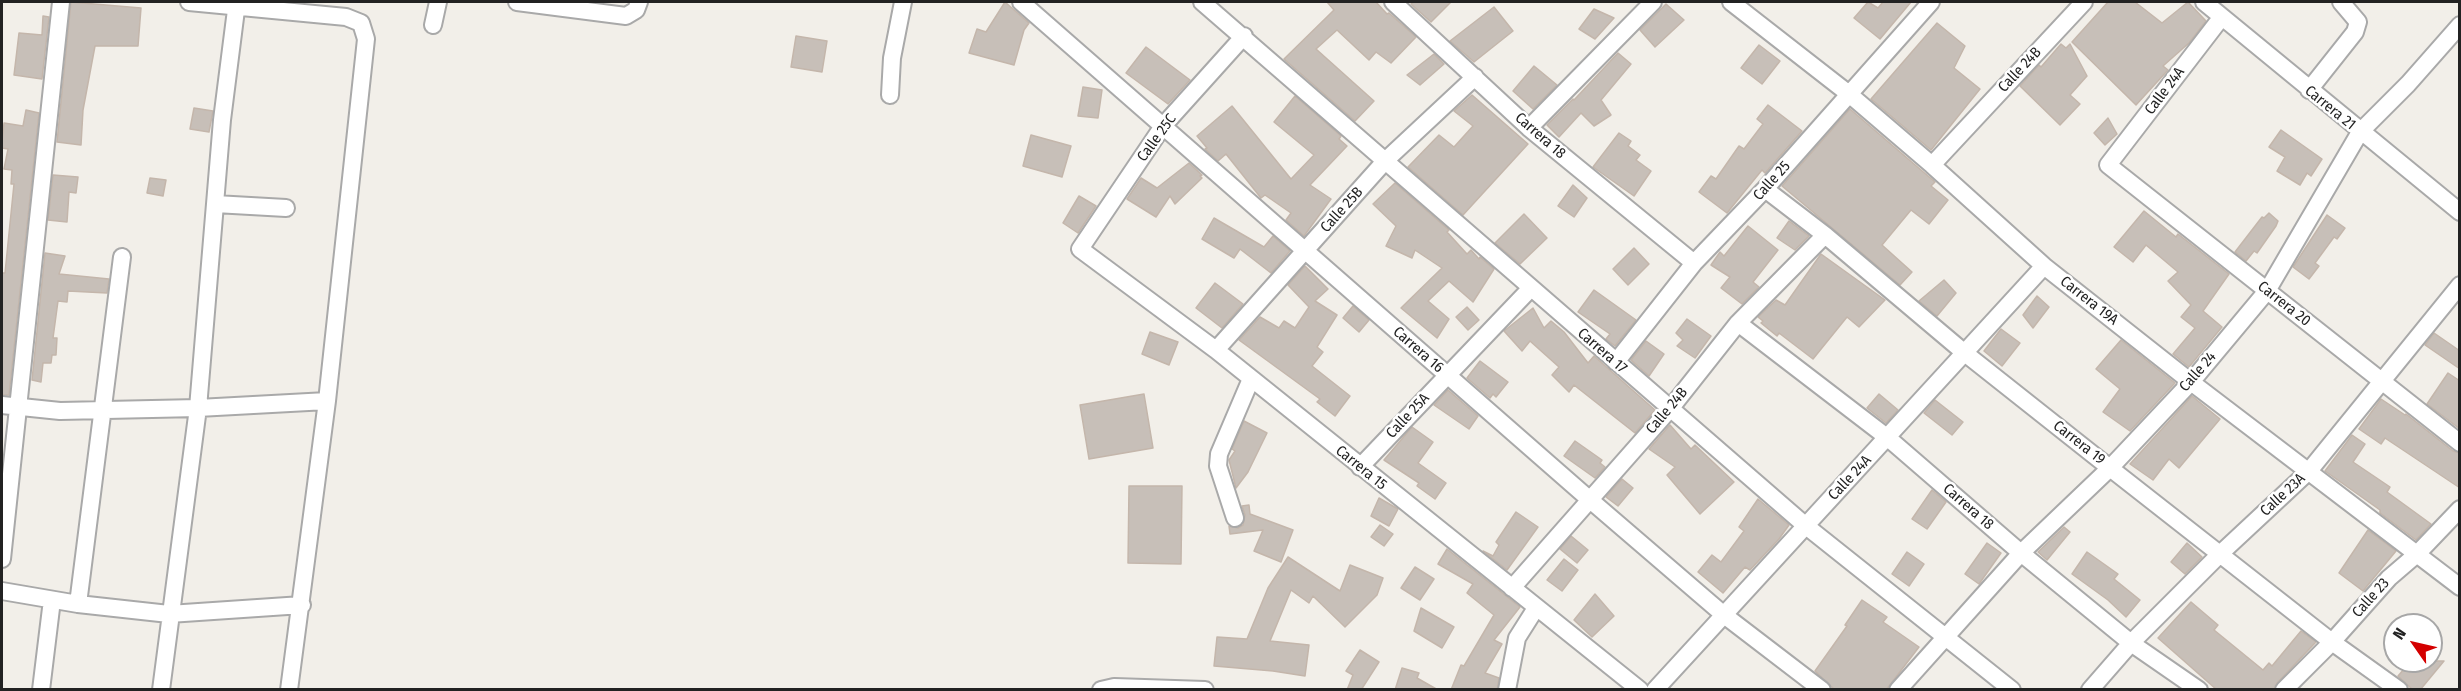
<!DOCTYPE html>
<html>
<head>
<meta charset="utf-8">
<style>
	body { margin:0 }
	#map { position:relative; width:2461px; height:691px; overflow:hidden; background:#f2efe9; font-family:"Fira Sans Condensed",sans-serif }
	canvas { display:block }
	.frame { position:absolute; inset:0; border:3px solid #222; pointer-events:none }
	.north { position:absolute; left:2383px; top:613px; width:60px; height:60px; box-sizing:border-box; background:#fff; border:2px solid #a7a7a7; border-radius:50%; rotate:304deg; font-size:16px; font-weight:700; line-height:24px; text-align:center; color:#222 }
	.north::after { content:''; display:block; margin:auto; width:21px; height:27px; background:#d40000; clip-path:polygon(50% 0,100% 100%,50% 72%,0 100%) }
</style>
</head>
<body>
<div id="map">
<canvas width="2461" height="691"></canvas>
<div class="frame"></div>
<div class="north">N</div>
</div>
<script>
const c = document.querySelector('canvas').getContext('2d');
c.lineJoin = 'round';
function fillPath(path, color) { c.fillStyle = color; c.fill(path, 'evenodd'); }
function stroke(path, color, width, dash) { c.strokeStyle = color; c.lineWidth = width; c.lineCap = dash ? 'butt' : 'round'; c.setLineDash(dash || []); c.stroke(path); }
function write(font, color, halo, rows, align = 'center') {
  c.font = font + ' "Fira Sans Condensed",sans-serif'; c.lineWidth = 5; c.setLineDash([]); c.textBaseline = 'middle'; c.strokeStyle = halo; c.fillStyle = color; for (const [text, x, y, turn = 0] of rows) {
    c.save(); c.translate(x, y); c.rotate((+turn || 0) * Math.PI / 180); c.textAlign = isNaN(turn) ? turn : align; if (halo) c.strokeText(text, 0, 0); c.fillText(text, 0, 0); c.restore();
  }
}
const building = new Path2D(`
	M71 2 141 8 138 46H95L83 110 81 145 57 142Z
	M1005 2 1029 23 1024 30 1014 65 969 53 977 29 986 32Z
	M1327 2H1376L1387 14 1389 13 1416 37 1391 63 1376 52 1369 60 1337 30 1316 49 1374 101 1355 121 1284 59 1334 10Z
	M1414 2H1451L1431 22 1411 4Z
	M1868 2 1878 8 1883 2H1911L1880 39 1854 18Z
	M2108 2H2135L2162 23 2188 2 2206 21 2189 43 2163 66 2168 70 2136 105 2072 42Z
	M1666 4 1684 20 1655 47 1640 30Z
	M1494 7 1513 31 1474 62 1450 41Z
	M1594 9 1614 18 1595 39 1579 29Z
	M43 16 49 17 42 79 14 75 19 33 42 35Z
	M1937 23 1965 46 1954 68 1980 89 1931 150 1871 99Z
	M796 36 827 41 822 72 791 67Z
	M2061 44 2066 48 2070 44 2087 76 2070 95 2080 104 2060 125 2020 86 2039 65 2041 67Z
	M1759 45 1780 61 1762 84 1741 68Z
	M1146 47 1190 80 1168 104 1126 73Z
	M1618 53 1631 64 1601 100 1611 115 1594 126 1581 113 1559 137 1547 125 1573 99 1574 100Z
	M1434 54 1444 64 1420 85 1407 75Z
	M1534 66 1557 85 1533 109 1513 91Z
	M1083 87 1102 90 1098 118 1078 116Z
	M1472 95 1528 144 1463 215 1408 167 1439 135 1454 147 1473 126 1454 111Z
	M1295 96 1341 136 1339 139 1347 146 1310 185 1331 199 1304 236 1286 220 1291 213 1265 195 1261 198 1226 154 1218 161 1205 149 1207 148 1197 136 1232 106 1291 179 1314 155 1274 122Z
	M1768 105 1802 131 1765 173 1762 170 1727 213 1699 192 1711 176 1716 179 1739 146 1744 149 1763 124 1757 119Z
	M194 108 213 111 209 132 190 129Z
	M1850 109 1935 182 1931 186 1948 200 1929 224 1911 210 1882 245 1912 272 1900 285 1782 186Z
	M26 110 39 113 9 395H2V273H5L14 184H11L12 170 4 169 8 149 2 148V142L4 123 23 126Z
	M2108 118 2117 134 2105 145 2094 133Z
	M2281 130 2322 159 2311 176 2307 173 2300 185 2277 171 2285 157 2269 147Z
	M1619 133 1631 141 1628 146 1640 155 1636 160 1651 171 1634 196 1593 167Z
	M1031 135 1071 146 1062 177 1023 166Z
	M1189 163 1202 175 1200 176 1202 178 1175 204 1170 196 1156 217 1127 199 1141 178 1157 188Z
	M53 175 78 177 76 193 69 192 67 222 48 220Z
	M150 178 166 180 163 196 147 193Z
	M1395 183 1449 230 1447 232 1467 254 1471 250 1479 259 1480 257 1494 269 1473 302 1449 281 1428 301 1449 319 1437 338 1401 308 1442 268 1415 250 1412 258 1386 246 1396 226 1373 204Z
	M1573 185 1587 198 1574 217 1558 206Z
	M1079 196 1096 206 1078 233 1063 223Z
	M2144 211 2176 237 2178 234 2229 274 2203 311 2222 327 2189 367 2173 354 2195 328 2181 317 2191 305 2168 281 2178 272 2146 245 2133 262 2114 247Z
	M2269 213 2278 221 2276 226 2257 253 2254 251 2246 261 2235 252 2262 217 2264 218Z
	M1524 214 1547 238 1520 264 1495 243Z
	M2327 215 2345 228 2337 239 2334 237 2315 263 2319 266 2309 279 2293 267Z
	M1214 218 1264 247 1273 236 1290 251 1271 273 1240 249 1234 258 1202 239Z
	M1789 221 1809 236 1795 250 1777 238Z
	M1748 226 1778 250 1753 282 1759 287 1742 304 1721 288 1730 277 1711 265 1720 252 1724 256Z
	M1634 248 1649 264 1628 285 1613 269Z
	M45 253 65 256 59 274 109 279 107 293 68 291 67 302 58 301 53 338H57L56 355H52L51 363H43L41 382 32 380Z
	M1821 254 1885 300 1859 327 1847 317 1813 359 1779 333 1777 336 1761 323 1763 321 1758 317 1776 300 1785 305Z
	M1305 266 1328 289 1315 301 1337 315 1317 347 1323 352 1312 366 1350 396 1335 416 1317 402 1320 399 1239 340 1260 317 1279 328 1284 321 1295 328 1309 307 1288 285Z
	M1944 280 1956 293 1937 316 1919 301Z
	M1215 283 1243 304 1222 328 1196 308Z
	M1594 290 1636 320 1615 346 1606 339 1610 334 1578 312Z
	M2037 296 2049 307 2033 328 2023 315Z
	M1353 306 1369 320 1359 332 1343 318Z
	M1467 307 1479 320 1468 330 1456 317Z
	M1533 308 1544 328 1551 321 1564 332 1588 363 1594 356 1655 410 1635 433 1574 385 1569 392 1552 375 1559 367 1530 341 1522 351 1504 331Z
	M1687 319 1711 336 1695 358 1677 346 1683 340 1676 333Z
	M2001 329 2020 343 2002 366 1984 351Z
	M1150 332 1178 342 1169 365 1142 354Z
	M2434 333 2460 351V369L2425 345Z
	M2121 340 2175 383 2130 431 2103 412 2120 389 2096 369Z
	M1646 341 1664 354 1649 376 1631 360Z
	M1480 361 1508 382 1496 397 1493 394 1490 398 1467 378Z
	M2448 373 2460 381V429L2427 404Z
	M1448 390 1478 416 1469 429 1434 405Z
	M1144 394 1153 448 1089 459 1080 405Z
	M1879 394 1898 410 1886 423 1867 408Z
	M2192 396 2220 419 2179 468 2169 459 2153 480 2130 464Z
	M2381 399 2405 415 2406 414 2453 451 2460 453V488L2385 438 2381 444 2359 429Z
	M1935 400 1963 422 1952 435 1924 413Z
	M1244 421 1267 433 1248 472 1236 488 1229 460 1235 451 1232 449Z
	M1670 425 1691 449 1695 445 1734 482 1700 514 1667 475 1675 467 1649 449Z
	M1412 427 1433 442 1418 463 1446 483 1435 499 1417 486 1419 483 1384 460Z
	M2352 435 2365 444 2353 462 2390 487 2387 492 2431 524 2416 540 2380 513V510L2325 471Z
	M1575 441 1602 460 1600 463 1605 467 1595 478 1564 456Z
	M1622 479 1633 488 1618 506 1606 497Z
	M1129 486H1182L1181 564 1128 563Z
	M1932 490 1946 502 1927 529 1912 519Z
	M1379 498 1398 509 1389 526 1371 516Z
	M1758 499 1789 525 1779 539 1750 570 1745 567 1723 593 1698 572 1712 555 1721 562 1744 531 1739 527Z
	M1249 505 1250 514 1293 530 1281 562 1254 551 1263 530 1230 534 1229 526 1238 528 1243 525 1245 515 1242 506Z
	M1516 512 1538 527 1507 570 1483 551 1493 556 1499 545 1496 542Z
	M1380 525 1393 534 1384 546 1371 537Z
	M2064 527 2070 532 2047 560 2038 552Z
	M2368 530 2396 551 2363 591 2339 573Z
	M1571 536 1588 550 1577 563 1560 549Z
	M1987 543 2001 553 1979 584 1965 574Z
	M2187 543 2202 557 2185 574 2171 562Z
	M1447 549 1520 607 1494 640 1502 644 1485 673 1499 678 1497 690H1451L1461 665 1464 666 1494 615 1467 593 1473 584 1438 564Z
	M1907 552 1924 564 1909 586 1892 574Z
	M2087 552 2118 574 2114 579 2140 600 2126 617 2108 600 2072 574Z
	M1288 557 1340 591 1350 565 1383 578 1377 595 1345 627 1313 596 1309 603 1291 590 1270 641 1309 645 1305 676 1273 671 1214 666 1217 637 1247 639 1268 588Z
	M1564 559 1578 570 1562 591 1547 580Z
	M1415 567 1434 579 1420 600 1401 588Z
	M1595 594 1614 616 1592 637 1574 620Z
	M1862 600 1887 617 1883 622 1919 647 1886 690H1835L1815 671 1847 626 1845 625Z
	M2191 602 2218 625 2214 630 2263 670 2269 663 2272 666 2301 631 2316 642 2277 683 2274 690H2217L2158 638Z
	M1421 608 1454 627 1442 648 1414 631Z
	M1360 650 1379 662 1361 690H1347L1353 675 1346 671Z
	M2411 661H2444L2420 690H2413L2398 676Z
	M1402 668 1419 673 1417 678 1438 690H1395Z`);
const minor = new Path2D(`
	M189 2 346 17 361 23 366 39 327 401 289 690
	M517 2 626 16 636 10 639 2
	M1021 2 1589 499 1724 615 1822 690
	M1202 2 1806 526 2012 690
	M1393 2 1529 128 1694 263
	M1731 2 1849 94 1932 165 2044 266 2191 382 2460 587
	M2204 2 2460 212
	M2221 18 2108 165 2460 443
	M433 25 438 2
	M1244 36 1163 126 1080 249 1216 350 1640 690
	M2309 90 2355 32 2358 22 2341 2
	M890 95 892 58 903 2
	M1529 128 1653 2
	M1932 165 2084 2
	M1765 189 1825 235 1966 354 2110 468 2332 642 2399 690
	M215 204 286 208
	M1738 323 1888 438 2021 553 2131 643 2199 690
	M1216 350 1386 160 1475 77
	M1616 362 1694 263 1765 189 1931 2
	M2 405 60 411 198 408 327 401
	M1360 467 1531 288
	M1235 518 1218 466 1219 454 1251 379
	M2 559 61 2
	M1512 588 1670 409 1738 323 1825 235
	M2 591 78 604 169 614 302 605
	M78 604 122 257
	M41 690 52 600
	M161 690 198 408 222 120 237 2
	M1101 690 1114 687 1205 690
	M1507 690 1517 638 1536 608
	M1655 690 2044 266
	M1898 690 2021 553 2110 468 2191 382 2267 291 2360 132 2408 84 2460 25
	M2090 690 2131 643 2221 553 2309 471 2460 285
	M2284 690 2332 642 2389 578 2417 554 2460 509`);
const streetNames = [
	["Calle 24B",2020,70,-47],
	["Calle 24A",2165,91,-53],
	["Carrera 21",2330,108,39],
	["Carrera 18",1540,136,41],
	["Calle 25C",1157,138,-54],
	["Calle 25",1772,181,-48],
	["Calle 25B",1342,210,-48],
	["Carrera 19A",2089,301,38],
	["Carrera 20",2284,304,38],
	["Carrera 16",1418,350,41],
	["Carrera 17",1602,351,41],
	["Calle 24",2198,372,-49],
	["Calle 24B",1667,411,-50],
	["Calle 25A",1408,416,-47],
	["Carrera 19",2079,443,38],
	["Carrera 15",1361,468,39],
	["Calle 24A",1850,478,-47],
	["Calle 23A",2283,495,-43],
	["Carrera 18",1968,507,41],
	["Calle 23",2371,598,-48]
];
fillPath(building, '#c7bfb8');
stroke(building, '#c4b6ab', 1.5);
stroke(minor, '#a9a9a9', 20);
stroke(minor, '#fff', 16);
write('15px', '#222', '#fff', streetNames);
</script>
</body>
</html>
